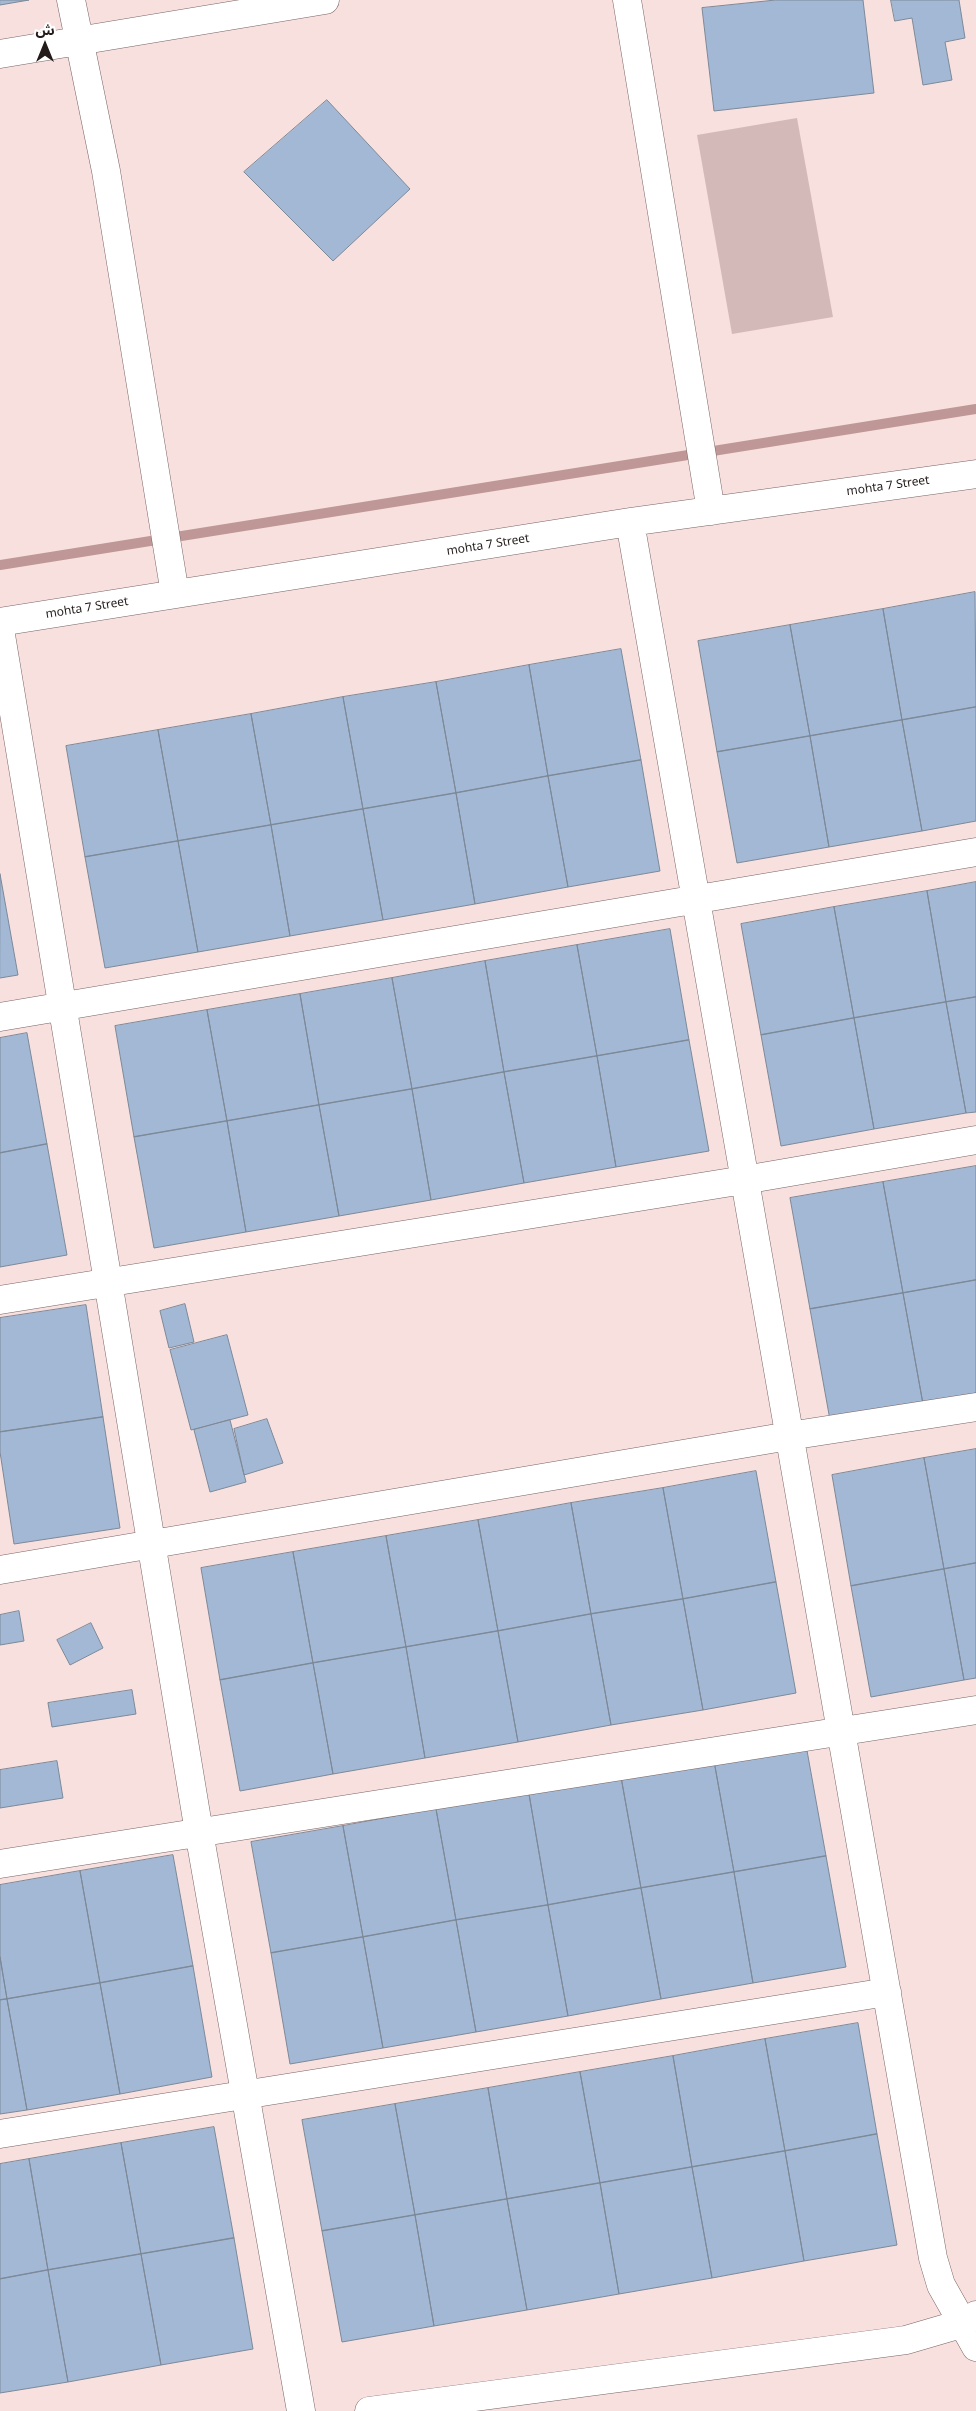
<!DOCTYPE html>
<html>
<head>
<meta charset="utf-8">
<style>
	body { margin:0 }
	#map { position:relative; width:976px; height:2411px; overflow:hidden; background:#f8e0df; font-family:"Noto Sans","Noto Sans Arabic",sans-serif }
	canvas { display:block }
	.north { position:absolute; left:20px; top:20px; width:50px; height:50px; -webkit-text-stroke:4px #fff; paint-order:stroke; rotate:0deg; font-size:14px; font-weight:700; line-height:20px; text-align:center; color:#231b1a }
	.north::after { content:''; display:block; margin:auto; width:18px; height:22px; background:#231b1a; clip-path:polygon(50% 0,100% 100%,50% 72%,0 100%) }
</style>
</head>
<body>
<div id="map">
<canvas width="976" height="2411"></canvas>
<div class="north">ش</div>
</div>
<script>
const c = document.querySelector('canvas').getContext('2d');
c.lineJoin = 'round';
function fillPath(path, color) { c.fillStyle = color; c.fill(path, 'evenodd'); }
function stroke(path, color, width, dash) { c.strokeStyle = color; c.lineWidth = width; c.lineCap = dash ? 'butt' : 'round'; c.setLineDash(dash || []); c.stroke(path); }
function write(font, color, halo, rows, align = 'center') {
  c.font = font + ' "Noto Sans",sans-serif'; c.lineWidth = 5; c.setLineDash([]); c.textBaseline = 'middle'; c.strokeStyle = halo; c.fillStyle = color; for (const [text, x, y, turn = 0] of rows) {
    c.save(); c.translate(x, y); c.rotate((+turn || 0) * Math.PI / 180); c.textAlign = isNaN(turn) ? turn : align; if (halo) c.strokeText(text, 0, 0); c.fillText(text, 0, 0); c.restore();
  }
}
const green = new Path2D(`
	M797 118 833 317 732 334 697 135Z`);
const stream = new Path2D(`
	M0 565 976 409`);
const building = new Path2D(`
	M0 0H29L0 5Z
	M776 0H863L874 93 714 111 702 8Z
	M891 0H959L965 38 945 42 952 80 923 85 912 18 895 21Z
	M327 100 410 189 333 261 244 172Z
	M975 592 976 707 902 720 883 609Z
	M883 609 902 720 810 736 790 625Z
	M790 625 810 736 717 752 698 641Z
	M621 649 641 760 548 776 529 665Z
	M529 665 548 776 456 793 436 682Z
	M436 682 456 793 363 809 343 697Z
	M343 697 363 809 271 825 251 714Z
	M976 707V821L922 831 902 720Z
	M251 714 271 825 178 841 158 730Z
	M902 720 922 831 829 847 810 736Z
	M158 730 178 841 85 857 66 746Z
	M810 736 829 847 737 863 717 752Z
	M641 760 660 871 568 887 548 776Z
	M548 776 568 887 475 904 456 793Z
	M456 793 475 904 383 920 363 809Z
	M363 809 383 920 290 936 271 825Z
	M271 825 290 936 198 952 178 841Z
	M178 841 198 952 105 968 85 857Z
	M0 874 18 975 0 978Z
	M976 882V997L946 1002 927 891Z
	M927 891 946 1002 854 1018 834 907Z
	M834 907 854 1018 761 1035 741 924Z
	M670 929 689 1040 597 1056 577 945Z
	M577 945 597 1056 504 1072 485 961Z
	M485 961 504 1072 412 1089 392 978Z
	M392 978 412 1089 319 1105 300 994Z
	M300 994 319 1105 227 1121 207 1010Z
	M976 997V1112L966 1113 946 1002Z
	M946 1002 966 1113 874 1129 854 1018Z
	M207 1010 227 1121 134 1137 115 1026Z
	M854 1018 874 1129 781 1146 761 1035Z
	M27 1033 47 1144 0 1153V1038Z
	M689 1040 709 1151 616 1167 597 1056Z
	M597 1056 616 1167 524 1183 504 1072Z
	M504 1072 524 1183 431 1200 412 1089Z
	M412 1089 431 1200 339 1216 319 1105Z
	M319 1105 339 1216 246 1232 227 1121Z
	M227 1121 246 1232 154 1248 134 1137Z
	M47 1144 67 1255 0 1267V1153Z
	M976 1166V1280L903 1293 883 1182Z
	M883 1182 903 1293 810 1309 790 1198Z
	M976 1280V1395L923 1404 903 1293Z
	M903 1293 923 1404 830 1420 810 1309Z
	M185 1304 194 1342 169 1348 160 1311Z
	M86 1305 103 1417 0 1432V1318Z
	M227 1335 248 1415 191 1430 170 1350Z
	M103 1417 120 1528 14 1544 0 1452V1432Z
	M267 1419 283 1463 244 1475 234 1429Z
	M230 1420 246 1482 210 1492 194 1430Z
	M976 1449V1563L944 1569 924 1458Z
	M924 1458 944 1569 851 1586 832 1475Z
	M756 1471 776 1582 683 1599 663 1488Z
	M663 1488 683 1599 591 1614 571 1503Z
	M571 1503 591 1614 498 1631 478 1520Z
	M478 1520 498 1631 406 1647 386 1536Z
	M386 1536 406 1647 313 1663 293 1552Z
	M293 1552 313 1663 220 1680 201 1568Z
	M976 1563V1678L964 1680 944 1569Z
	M944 1569 964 1680 871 1697 851 1586Z
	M776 1582 796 1693 703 1710 683 1599Z
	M683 1599 703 1710 611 1725 591 1614Z
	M19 1611 24 1641 0 1645V1615Z
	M591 1614 611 1725 518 1742 498 1631Z
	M91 1623 103 1648 70 1665 57 1640Z
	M498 1631 518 1742 425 1758 406 1647Z
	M406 1647 425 1758 333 1774 313 1663Z
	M313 1663 333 1774 240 1791 220 1680Z
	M132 1690 136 1714 52 1727 48 1703Z
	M806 1745 826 1856 734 1872 714 1761Z
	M57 1761 63 1798 0 1808V1770Z
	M714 1761 734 1872 641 1888 621 1777Z
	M621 1777 641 1888 548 1905 529 1794Z
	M529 1794 548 1905 456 1920 436 1809Z
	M436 1809 456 1920 363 1937 343 1826Z
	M343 1826 363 1937 271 1953 251 1842Z
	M173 1855 193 1966 100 1983 80 1871Z
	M826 1856 846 1967 753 1983 734 1872Z
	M80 1871 100 1983 7 1999 0 1957V1885Z
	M734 1872 753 1983 661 1999 641 1888Z
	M641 1888 661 1999 568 2016 548 1905Z
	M548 1905 568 2016 476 2032 456 1920Z
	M456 1920 476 2032 383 2048 363 1937Z
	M363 1937 383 2048 290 2064 271 1953Z
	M0 1957 7 1999 0 2000Z
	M193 1966 212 2077 120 2094 100 1983Z
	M100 1983 120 2094 27 2110 7 1999Z
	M7 1999 27 2110 0 2114V2000Z
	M858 2023 877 2134 785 2151 765 2039Z
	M765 2039 785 2151 692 2167 673 2056Z
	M673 2056 692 2167 600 2183 580 2072Z
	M580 2072 600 2183 507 2199 488 2088Z
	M488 2088 507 2199 415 2215 395 2104Z
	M395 2104 415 2215 322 2231 302 2120Z
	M214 2127 234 2238 141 2254 121 2143Z
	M877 2134 897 2245 804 2261 785 2151Z
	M121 2143 141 2254 48 2270 29 2159Z
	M785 2151 804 2261 712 2278 692 2167Z
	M29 2159 48 2270 0 2279V2164Z
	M692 2167 712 2278 619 2294 600 2183Z
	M600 2183 619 2294 527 2310 507 2199Z
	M507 2199 527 2310 434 2326 415 2215Z
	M415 2215 434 2326 342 2342 322 2231Z
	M234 2238 253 2349 161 2365 141 2254Z
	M141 2254 161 2365 68 2382 48 2270Z
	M48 2270 68 2382 0 2393V2279Z`);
const minor = new Path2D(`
	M71 0 106 171 175 594
	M627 0 711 511
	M0 54 325 0
	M630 522 933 2258 941 2285 976 2347
	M0 622 630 522 976 474
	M0 629 199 1832 301 2411
	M0 1017 976 852
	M0 1300 744 1180 976 1140
	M0 1570 789 1436 976 1407
	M0 1864 976 1710
	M0 2134 887 1992
	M369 2411 906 2340 964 2323 976 2315`);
const streetNames = [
	["mohta 7 Street",888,486,-8],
	["mohta 7 Street",488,545,-9],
	["mohta 7 Street",87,608,-9]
];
fillPath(green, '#d4b9b9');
stroke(stream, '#be9796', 10);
fillPath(building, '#a2b8d4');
stroke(building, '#7d8998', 1);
stroke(minor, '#786463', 29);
stroke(minor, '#fff', 28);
write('12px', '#231b1a', '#fff', streetNames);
</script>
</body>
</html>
